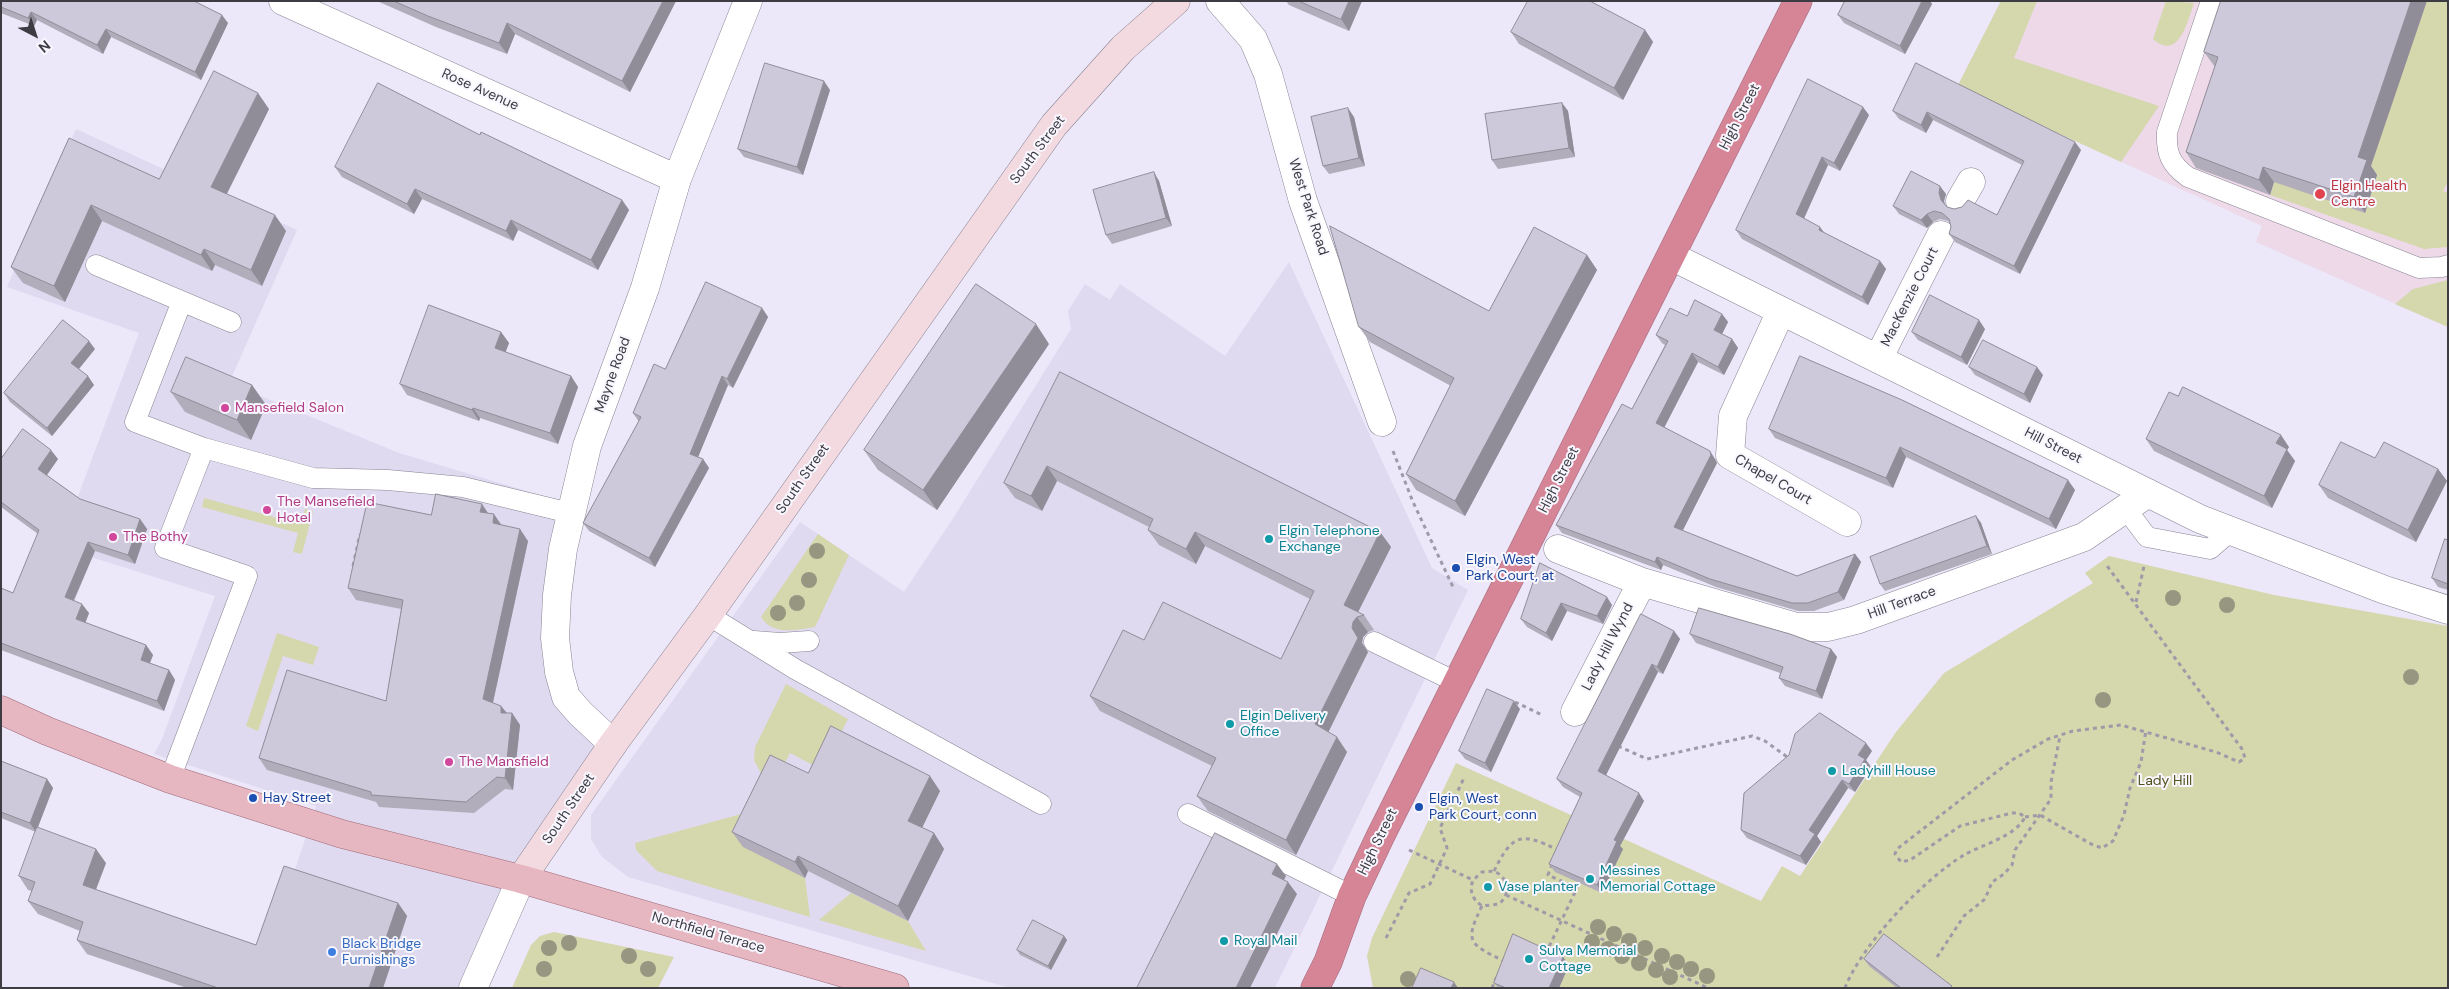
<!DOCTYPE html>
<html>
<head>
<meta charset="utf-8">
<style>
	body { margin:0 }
	#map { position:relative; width:2449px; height:989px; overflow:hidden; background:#ece7f9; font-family:"DM Sans",sans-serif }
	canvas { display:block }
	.frame { position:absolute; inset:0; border:2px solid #3d3c42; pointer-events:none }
	.north { position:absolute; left:10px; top:10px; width:50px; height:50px; -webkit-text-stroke:4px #f8f6fe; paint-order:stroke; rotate:140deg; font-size:14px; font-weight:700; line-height:20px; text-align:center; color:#3d3c42 }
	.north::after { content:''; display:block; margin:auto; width:18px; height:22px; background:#3d3c42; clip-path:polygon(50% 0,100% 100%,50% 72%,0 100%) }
</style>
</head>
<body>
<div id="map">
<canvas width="2449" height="989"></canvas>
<div class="frame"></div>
<div class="north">N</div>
</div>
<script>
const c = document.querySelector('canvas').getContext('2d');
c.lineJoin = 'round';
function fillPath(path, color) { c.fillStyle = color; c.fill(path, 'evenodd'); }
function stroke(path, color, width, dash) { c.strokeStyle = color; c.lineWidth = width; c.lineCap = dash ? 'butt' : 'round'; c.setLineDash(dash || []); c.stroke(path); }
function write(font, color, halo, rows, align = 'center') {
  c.font = font + ' "DM Sans",sans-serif'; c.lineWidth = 4; c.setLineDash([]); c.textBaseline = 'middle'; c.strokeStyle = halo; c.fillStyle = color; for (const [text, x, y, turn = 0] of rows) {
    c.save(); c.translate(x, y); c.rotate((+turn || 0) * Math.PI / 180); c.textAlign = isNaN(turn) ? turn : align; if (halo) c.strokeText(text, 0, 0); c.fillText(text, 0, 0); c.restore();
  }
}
const built = new Path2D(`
	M76 129 297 230 229 383 399 453 547 497 562 518 548 654 600 746 470 988H256L316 806 154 754 162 739 215 596 59 547 139 333 7 287Z
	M1289 262 1432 568 1468 590 1275 988H1010L628 877 602 857 591 839V815L800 522 904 592 952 520 1071 329 1068 311 1085 284 1110 300 1120 284 1225 356Z`);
const medical = new Path2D(`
	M2001 1H2448V327L2256 242 2262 226 1957 87Z`);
const green = new Path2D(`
	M2001 1H2037L2014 58 2159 106 2121 162 1957 87Z
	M2166 1 2194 3C2188 20 2179 62 2153 39Z
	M2427 1H2448V181L2443 191 2448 193V247L2424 249 2270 195 2275 180 2367 172Z
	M2448 280V327L2395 304 2413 289Z
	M204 498 300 524 305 509 313 511 302 554 293 552 298 533 202 507Z
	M818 534 849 555 815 627C795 630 773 636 761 617Z
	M2109 556 2274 595 2448 626V988H1373L1367 956 1372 938 1456 763 1761 901 1782 866 1800 876 1896 732 1944 673 2093 583 2085 573Z
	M277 633 319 647 313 665 283 656 258 731 246 726Z
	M786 684 848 719 822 770 790 753 770 791 754 760 755 747Z
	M745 813 805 878 810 917 657 871 636 850 635 843Z
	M851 893 908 921 926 951 819 920Z
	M554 932 674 957 658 988H512L531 945 540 936Z`);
const path = new Path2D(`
	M1393 451 1413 502 1453 587
	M353 566 360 534
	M2136 602 2144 566
	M1515 702 1542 715
	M1618 746 1647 759 1752 736 1765 741 1790 759
	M2025 817 2040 815 2091 844 2102 848 2113 841 2124 815 2130 788 2141 762 2146 730
	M1409 850 1473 880C1469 891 1472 899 1482 906L1499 904C1511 894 1509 878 1494 871L1482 872 1473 880
	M1494 871C1513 833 1521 832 1558 850
	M1506 895 1708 988
	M1482 906C1464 942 1469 944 1504 961
	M1386 938 1409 893 1430 884 1447 848 1440 828 1464 778
	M1545 949 1547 951 1577 888 1548 875 1552 864
	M1937 957 1964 916 1985 899 1992 882 2004 874 2012 865 2015 850 2051 799V782L2060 736
	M1492 988 1498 974
	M1845 988C1862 944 1924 879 1964 855 1983 844 2015 837 2025 817L2019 813H2012L1960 826 1910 860 1901 862 1895 854 1897 849 2012 760 2048 739 2073 731 2121 725 2216 752 2239 762 2245 758 2242 749 2105 563`);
const lane = new Path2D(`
	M2211 1 2167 132C2166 153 2170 164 2188 177L2419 268 2442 267 2448 265
	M96 265 231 322
	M182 301 135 422 204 448
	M2126 509 2147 537 2210 549 2231 531
	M708 615 795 669 1041 804
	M754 641 780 643 809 641
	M1374 642 1458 683
	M170 779 247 576 165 548 204 448 313 478 388 480 463 487 570 513
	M1188 814 1352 896`);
const street = new Path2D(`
	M283 1 677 179
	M1220 1 1253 39 1268 74 1303 201 1382 422
	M1960 201 1971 182
	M1671 256 2200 519 2385 590 2448 610
	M1781 311 1733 416 1730 455 1847 522
	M1878 359 1941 235
	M1558 549 1642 582 1796 627H1828L1856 620 2084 537 2148 493
	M1575 712 1642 582
	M613 744 580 713 566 697 559 672 555 638 557 595 563 549 587 446 645 288 677 179 748 1
	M473 988 521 879`);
const secondary = new Path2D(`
	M521 879 613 744 708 615 1054 125 1123 48 1176 1`);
const primary = new Path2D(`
	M1 710 47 731 170 779 342 834 521 879 895 988`);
const highway = new Path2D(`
	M1315 988 1328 962 1352 896 1380 837 1798 1`);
const trees = [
	[817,551],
	[809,580],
	[2173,598],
	[797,603],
	[2227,605],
	[778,613],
	[2411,677],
	[2103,700],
	[1598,927],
	[1614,934],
	[1629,941],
	[1592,942],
	[569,943],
	[549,948],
	[1645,948],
	[1608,949],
	[629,956],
	[1622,956],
	[1662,956],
	[1677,962],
	[1639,963],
	[544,969],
	[648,969],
	[1691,969],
	[1656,970],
	[1707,976],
	[1670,977],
	[1408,979]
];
const wall = new Path2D(`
	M1 1 228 23 201 80 111 37 103 54 37 20 34 26 1 13Z
	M377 1H676L630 92 515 34 507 54 436 27Z
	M1286 1H1362L1349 31 1289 5Z
	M1845 1H1930L1932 4 1905 54 1844 23 1838 15Z
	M2221 1 2371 166 2377 175 2365 213 2274 182 2270 195 2196 168 2186 152 2215 67 2204 52Z
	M1645 30 1653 42 1623 100 1519 44 1511 32Z
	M1916 63 2081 150 2020 274 1955 242 1949 234 1951 227 1950 223 1948 221 1940 219 1933 222 1927 228 1899 214 1893 206 1946 194 1944 201 1945 205 1947 207 1954 209 1997 215 2022 165 1933 120 1926 133 1899 119 1893 111Z
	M830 90 803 175 744 157 738 149Z
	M1562 103 1568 111 1575 157 1498 169 1492 160Z
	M269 109 227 194 286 231 262 286 215 265 212 271 102 221 65 302 23 283 11 267 69 138 159 179Z
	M1869 115 1840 171 1828 165 1804 218 1824 233 1880 261 1886 269 1868 305 1742 239 1736 230Z
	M1354 117 1365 166 1329 174 1323 166Z
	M480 135 622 200 629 210 598 270 518 230 513 241 422 199 414 214 342 177 335 167Z
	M1159 181 1172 226 1112 244 1106 235Z
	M1587 255 1597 270 1465 516 1416 490 1406 474 1451 386 1370 342 1359 327 1489 311Z
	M762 308 768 317 733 388 728 385 698 457 703 459 709 468 655 567 589 531 583 523 639 422 633 413 665 369Z
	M1722 314 1728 322 1722 334 1732 339 1738 348 1724 375 1698 362 1664 427 1715 459 1717 463 1682 531 1797 576 1855 554 1861 562 1844 600 1814 611H1798L1716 587 1663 565 1661 570 1562 533 1556 525 1632 409 1665 345 1662 343 1656 335 1687 316Z
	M1985 329 1967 365 1918 340 1912 332Z
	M501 332 509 343 505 352 571 376 578 387 558 444 480 418 479 421 407 395 400 384Z
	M1049 344 937 510 878 470 864 450Z
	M95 349 79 369 94 385 52 436 10 402 4 393Z
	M1969 367 2043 375 2030 403 1975 375Z
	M1060 372 1380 532 1391 547 1358 612 1364 615 1374 630 1368 632 1363 637 1362 643 1368 652 1328 732 1347 752 1296 855 1208 811 1197 796 1212 766 1100 711 1090 696 1144 640 1281 659 1310 599 1205 546 1196 564 1159 545 1148 530 1149 527 1057 481 1042 511 1015 498 1004 483Z
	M252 385 266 405 251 440 185 412 171 392Z
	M1902 400 2075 490 2056 529 1906 457 1893 488 1775 438 1769 429Z
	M2146 439 2289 447 2287 450 2295 461 2272 508 2154 451Z
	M2375 458 2438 469 2447 481 2416 542 2328 498 2319 485Z
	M1 459H58L47 475 80 499 140 519 147 529 135 564 95 551 74 601 89 613 85 623 146 645 153 655 150 663 169 670 175 680 164 711 1 650V588L13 593 38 534 1 507Z
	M488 513 502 525 528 541 493 703 501 706 507 713H512L520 725 513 790 505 789 474 813 379 807 376 802 267 770 259 758 386 701 401 609 356 600 348 588 431 515Z
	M1976 516 1981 523 1992 554 1885 591 1880 584Z
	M2448 540V590L2438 587 2432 578Z
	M1540 563 1612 605 1603 624 1567 611 1552 641 1527 627 1521 619Z
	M1674 631 1680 639 1663 674 1658 672 1606 775 1644 801 1620 846 1623 849 1602 893 1555 872 1549 864 1580 797 1563 787 1557 779Z
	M1690 634 1831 649 1837 657 1822 699 1785 686 1779 678 1780 673 1696 643Z
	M1520 709 1491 772 1465 759 1459 751Z
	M1872 751 1866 760 1871 767 1855 792 1848 788 1817 836 1821 842 1806 865 1747 838 1741 830Z
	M1 761 47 779 53 788 36 832 1 818Z
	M808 773 940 791 922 828 934 833 944 849 908 921 808 871 805 878 743 847 732 832Z
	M106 863 96 890 256 945 398 903 407 916 383 988H187L87 954 77 940 80 931 38 914 28 901 32 891 28 890 19 876Z
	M1064 936 1067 940 1051 970 1020 955 1017 950Z
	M1563 957 1569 965 1559 988H1498L1494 983Z
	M1864 959 1953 988H1897L1869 966Z`);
const shadedWall = new Path2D(`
	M663 1H676L630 92 622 81Z
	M1349 1H1362L1349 31 1341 19Z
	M1922 1H1930L1932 4 1905 54 1900 46Z
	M2411 1H2427L2371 166 2377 175 2365 213 2354 197 2358 157Z
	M31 12 37 20 34 26 28 18Z
	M222 15 228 23 201 80 195 72Z
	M507 23 515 34 507 54 499 43Z
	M106 29 111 37 103 54 97 45Z
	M1645 30 1653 42 1623 100 1614 88Z
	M824 81 830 90 803 175 797 167Z
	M258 93 269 109 222 203 211 187Z
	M1562 103 1568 111 1575 157 1569 148Z
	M1863 107 1869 115 1840 171 1834 163Z
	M1348 108 1354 117 1365 166 1359 158Z
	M1927 112 1933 120 1926 133 1921 125Z
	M2075 142 2081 150 2020 274 2014 266Z
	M1822 157 1828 165 1802 223 1796 214Z
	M2263 167 2274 182 2270 195 2259 180Z
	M1154 172 1159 181 1172 226 1166 218Z
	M1940 186 1946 194 1944 201 1946 208 1941 200 1939 193Z
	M415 189 422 199 414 214 407 204Z
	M622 200 629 210 598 270 591 260Z
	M91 205 102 221 65 302 54 286Z
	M1927 214 1933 222 1927 228 1921 220Z
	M275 215 286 231 262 286 251 270Z
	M511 220 518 230 513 241 506 231Z
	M1820 227 1826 235 1819 230Z
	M204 249 215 265 212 271 201 255Z
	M1587 255 1597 270 1465 516 1455 501Z
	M1880 261 1886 269 1868 305 1862 297Z
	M762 308 768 317 733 388 727 379Z
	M1722 314 1728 322 1720 338 1714 330Z
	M1979 320 1985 329 1967 365 1961 357Z
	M1036 324 1049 344 937 510 923 490Z
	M501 332 509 343 503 359 495 348Z
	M1732 339 1738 348 1724 375 1718 367Z
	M89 341 95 349 77 371 71 363Z
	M1692 353 1698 362 1662 432 1656 423Z
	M2037 367 2043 375 2030 403 2024 394Z
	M88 376 94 385 52 436 47 428Z
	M571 376 578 387 558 444 550 433Z
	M722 376 728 385 696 462 690 454Z
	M252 385 266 405 251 440 237 420Z
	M473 408 480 418 479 421 472 410Z
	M2281 435 2289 447 2287 450 2295 461 2272 508 2264 496 2276 443Z
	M1900 447 1906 457 1893 488 1886 478Z
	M51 450 58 459 44 479 38 469Z
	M1710 451 1715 459 1717 463 1680 536 1674 527Z
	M703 459 709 468 655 567 649 558Z
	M1047 466 1057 481 1042 511 1031 496Z
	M2438 469 2447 481 2416 542 2408 530Z
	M2068 480 2075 490 2056 529 2049 519Z
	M482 504 490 516 480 512Z
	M494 514 502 526 493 523Z
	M1976 516 1981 523 1992 554 1987 546Z
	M140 519 147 529 135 564 128 555Z
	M520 529 528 541 491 711 483 699Z
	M1195 532 1205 546 1196 564 1186 549Z
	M1380 532 1391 547 1354 620 1344 605Z
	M88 542 95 551 71 606 65 597Z
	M1855 554 1861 562 1844 600 1838 592Z
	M1657 557 1663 565 1661 570 1655 562Z
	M1607 597 1612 605 1603 624 1597 616Z
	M1561 603 1567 611 1552 641 1546 633Z
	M82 604 89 613 83 629 76 619Z
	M1357 617 1368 632 1363 637 1362 643 1368 652 1325 739 1315 724 1352 628 1353 622Z
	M1674 631 1680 639 1663 674 1657 667Z
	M146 645 153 655 147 670 141 660Z
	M1831 649 1837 657 1822 699 1816 691Z
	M1652 664 1658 672 1604 779 1598 771Z
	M169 670 175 680 164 711 157 701Z
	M1514 701 1520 709 1491 772 1485 763Z
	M501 706 510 717 501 713Z
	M512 713 520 725 513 790 505 778Z
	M1337 737 1347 752 1296 855 1286 840Z
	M1866 743 1872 751 1866 760 1871 767 1855 792 1849 784 1858 755Z
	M930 776 940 791 918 836 908 821Z
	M47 779 53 788 36 832 30 823Z
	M1842 780 1848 788 1817 836 1821 842 1806 865 1800 856 1809 830Z
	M1639 793 1644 801 1620 846 1623 849 1602 893 1597 885 1614 840Z
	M934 833 944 849 908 921 898 906Z
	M96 849 106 863 92 899 83 885Z
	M798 856 808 871 805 878 795 862Z
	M1277 864 1286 876 1281 886 1272 874Z
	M1288 882 1297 894 1250 988H1236Z
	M398 903 407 916 383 988H369Z
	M1064 936 1067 940 1051 970 1048 966Z
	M1563 957 1569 965 1559 988H1549Z
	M1454 982 1458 988H1451Z`);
const building = new Path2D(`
	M1 1H194L222 15 195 72 106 29 97 45 31 12 28 18 1 7Z
	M394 1H663L622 81 507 23 499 43 428 16Z
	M1299 1H1349L1341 19Z
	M1528 1H1590L1645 30 1614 88 1511 32Z
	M1845 1H1922L1900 46 1838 15Z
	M2221 1H2411L2358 157 2367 160 2354 197 2263 167 2259 180 2186 152 2218 57 2204 52Z
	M765 63 824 81 797 167 738 149Z
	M1916 63 2075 142 2014 266 1949 234 1951 227 1949 219 1942 213 1934 211 1927 214 1921 220 1893 206 1911 171 1940 186 1939 193 1941 200 1947 207 1954 209 1962 207 1968 200 1997 215 2024 161 1927 112 1921 125 1893 111Z
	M214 71 258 93 211 187 275 215 251 270 204 249 201 255 91 205 54 286 11 267 69 138 159 179Z
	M1808 79 1863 107 1834 163 1822 157 1796 214 1820 227 1819 230 1880 261 1862 297 1736 230Z
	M378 83 480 135 481 132 622 200 591 260 511 220 506 231 415 189 407 204 335 167Z
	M1562 103 1569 148 1492 160 1485 114Z
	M1348 108 1359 158 1323 166 1311 117Z
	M1154 172 1166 218 1106 235 1093 190Z
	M1330 226 1489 311 1534 227 1587 255 1455 501 1406 474 1454 378 1359 327Z
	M706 282 762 308 727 379 722 376 690 454 703 459 649 558 583 523 641 417 633 413 654 364 665 369Z
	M976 284 1036 324 923 490 864 450Z
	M1930 295 1979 320 1961 357 1912 332Z
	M1695 300 1722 314 1714 330 1732 339 1718 367 1692 353 1656 423 1710 451 1711 455 1674 527 1797 576 1855 554 1838 592 1808 603H1792L1710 579 1657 557 1655 562 1556 525 1622 404 1632 409 1668 341 1656 335 1670 308 1687 316Z
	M429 305 501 332 495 348 571 376 550 433 473 408 472 410 400 384Z
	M63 320 89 341 71 363 88 376 47 428 4 393Z
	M1983 340 2037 367 2024 394 1969 367Z
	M1800 356 1902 400 2068 480 2049 519 1900 447 1886 478 1769 429Z
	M186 357 252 385 237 420 171 392Z
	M1060 372 1380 532 1344 605 1364 615 1357 617 1353 622 1352 628 1358 638 1315 724 1337 737 1286 840 1197 796 1216 758 1090 696 1123 630 1144 640 1163 602 1281 659 1314 591 1195 532 1186 549 1148 530 1153 519 1047 466 1031 496 1004 483Z
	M2183 387 2281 435 2276 443 2287 449 2264 496 2146 439 2169 392 2178 396Z
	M23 429 51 450 38 469 80 499 140 519 128 555 88 542 65 597 82 604 76 619 146 645 141 660 169 670 157 701 1 643V588L13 593 39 530 1 502V459Z
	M2341 442 2375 458 2384 442 2438 469 2408 530 2319 485Z
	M436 494 482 504 480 512 494 514 493 523 520 529 483 699 501 706V713H512L505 778 497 777 466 802 371 795V792L259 758 287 670 386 701 403 600 348 588 367 502 431 515Z
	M1976 516 1987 546 1880 584 1870 557Z
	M2445 539 2448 540V584L2432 578Z
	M1540 563 1607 597 1597 616 1561 603 1546 633 1521 619Z
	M1699 608 1790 634 1831 649 1816 691 1779 678 1783 667 1690 634Z
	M1641 614 1674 631 1657 667 1652 664 1598 771 1639 793 1614 840 1617 841 1597 885 1549 864 1582 793 1557 779Z
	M1487 689 1514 701 1485 763 1459 751Z
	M1820 713 1866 743 1858 755 1865 759 1849 784 1842 780 1809 830 1815 834 1800 856 1741 830 1744 793 1789 755 1795 734Z
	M831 726 930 776 908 821 934 833 898 906 798 856 795 862 732 832 770 755 808 773Z
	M1 761 47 779 30 823 1 812Z
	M37 827 96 849 83 885 256 945 284 866 398 903 369 988H218L77 940 83 922 28 901 35 882 19 876Z
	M1215 833 1277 864 1272 874 1288 882 1236 988H1137Z
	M1033 920 1064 936 1048 966 1017 950Z
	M1513 934 1563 957 1549 988H1506L1494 983Z
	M1884 934 1952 986 1950 988H1901L1864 959Z
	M1421 968 1454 982 1451 988H1412Z`);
const markers = [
	[2320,194,6,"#e0444e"],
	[225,408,5,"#d1479c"],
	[267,510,5,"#d1479c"],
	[113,537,5,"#d1479c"],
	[1269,539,5,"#0f9aa8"],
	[1456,568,5,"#1a4fb4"],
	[1230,724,5,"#0f9aa8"],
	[449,762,5,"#d1479c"],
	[1832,771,5,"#0f9aa8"],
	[253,798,5,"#1a4fb4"],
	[1419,807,5,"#1a4fb4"],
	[1590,879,5,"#0f9aa8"],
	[1488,887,5,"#0f9aa8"],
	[1224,941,5,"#0f9aa8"],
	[332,952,5,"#3f7fe0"],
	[1529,959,5,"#0f9aa8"]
];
const streetNames = [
	["Rose Avenue",480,90,24],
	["High Street",1740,117,-63],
	["South Street",1038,150,-53],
	["West Park Road",1308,207,72],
	["MacKenzie Court",1910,297,-63],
	["Mayne Road",613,375,-70],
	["Hill Street",2053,446,27],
	["South Street",803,479,-55],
	["High Street",1559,480,-63],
	["Chapel Court",1773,480,30],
	["Hill Terrace",1902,603,-20],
	["Lady Hill Wynd",1608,647,-63],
	["South Street",569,809,-56],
	["High Street",1378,842,-64],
	["Northfield Terrace",708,933,16]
];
const healthNames = [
	["Elgin Health",2331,186],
	["Centre",2331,202]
];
const hotelNames = [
	["Mansefield Salon",235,408],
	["The Mansefield",277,502],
	["Hotel",277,518],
	["The Bothy",123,537],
	["The Mansfield",459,762]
];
const cultureNames = [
	["Elgin Telephone",1279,531],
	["Exchange",1279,547],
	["Elgin Delivery",1240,716],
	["Office",1240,732],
	["Ladyhill House",1842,771],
	["Messines",1600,871],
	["Memorial Cottage",1600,887],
	["Vase planter",1498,887],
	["Royal Mail",1234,941],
	["Sulva Memorial",1539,951],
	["Cottage",1539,967]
];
const transitNames = [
	["Elgin, West",1466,560],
	["Park Court, at",1466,576],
	["Hay Street",263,798],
	["Elgin, West",1429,799],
	["Park Court, conn",1429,815]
];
const parkNames = [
	["Lady Hill",2165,781]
];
const shopNames = [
	["Black Bridge",342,944],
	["Furnishings",342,960]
];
fillPath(built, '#e0daf1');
fillPath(medical, '#eed9e9');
fillPath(green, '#d5d7ad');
stroke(lane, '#888493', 21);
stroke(street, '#888493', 29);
stroke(secondary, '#888493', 29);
stroke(primary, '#a06b79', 29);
stroke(highway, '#a06b79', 29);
stroke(path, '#9e9aa7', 3, [4, 4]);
stroke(lane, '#fff', 20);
stroke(street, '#fff', 28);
stroke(secondary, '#f3dae0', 28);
stroke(primary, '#e6b6c1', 28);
stroke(highway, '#d68597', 28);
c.fillStyle = '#979681';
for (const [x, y] of trees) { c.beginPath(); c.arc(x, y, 8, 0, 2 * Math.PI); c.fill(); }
fillPath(wall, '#b1adbb');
fillPath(shadedWall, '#908d99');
fillPath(building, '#cec9da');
stroke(building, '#908d99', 1);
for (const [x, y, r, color] of markers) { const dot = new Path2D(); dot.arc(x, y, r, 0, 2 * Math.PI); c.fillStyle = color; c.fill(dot); stroke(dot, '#f8f6fe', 2); }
write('14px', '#3d3c42', '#f8f6fe', streetNames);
write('14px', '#be3a42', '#f8f6fe', healthNames, 'left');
write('14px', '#b23c85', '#f8f6fe', hotelNames, 'left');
write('14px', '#0d838f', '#f8f6fe', cultureNames, 'left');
write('14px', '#164399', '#f8f6fe', transitNames, 'left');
write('14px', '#52531e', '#f8f6fe', parkNames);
write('14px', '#366cbe', '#f8f6fe', shopNames, 'left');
</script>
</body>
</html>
